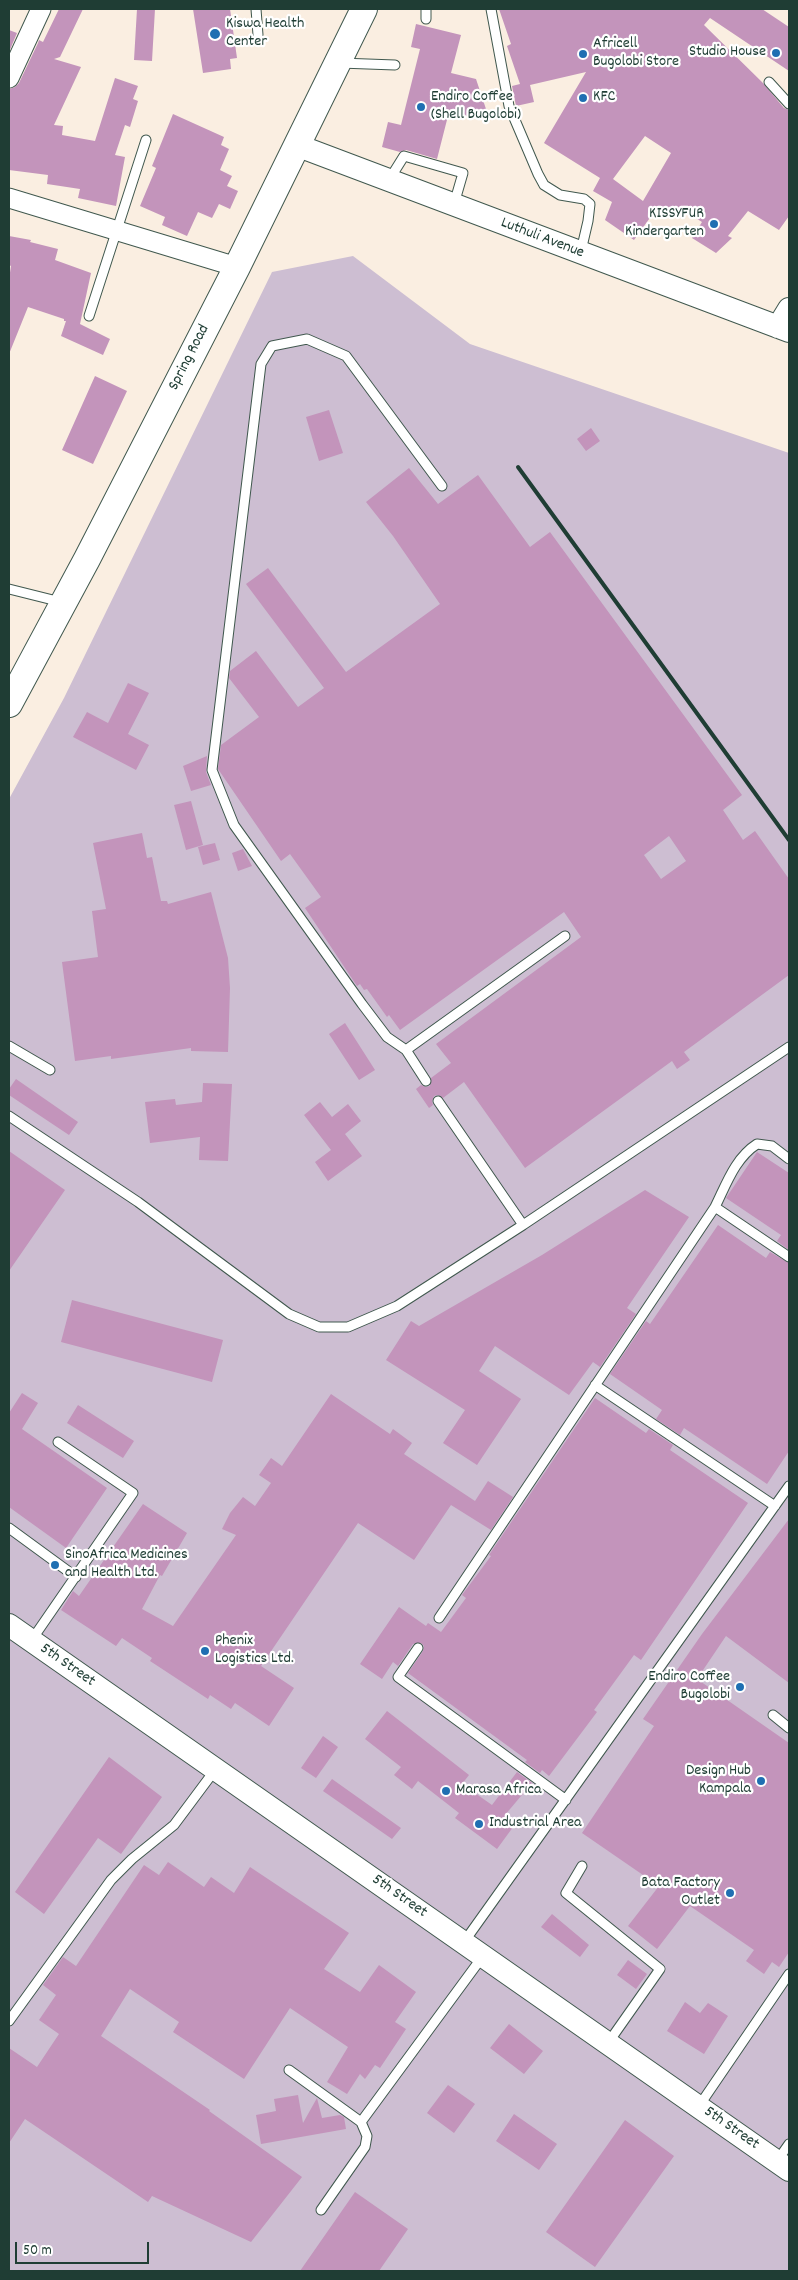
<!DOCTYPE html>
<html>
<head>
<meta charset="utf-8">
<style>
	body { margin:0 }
	#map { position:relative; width:798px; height:2280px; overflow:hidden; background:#faeee1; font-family:Dekko,sans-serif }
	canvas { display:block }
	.frame { position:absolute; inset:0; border:10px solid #1f3d34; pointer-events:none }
	.scale { position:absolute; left:15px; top:2242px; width:134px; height:22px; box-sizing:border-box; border:2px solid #1f3d34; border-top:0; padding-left:6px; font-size:15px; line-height:18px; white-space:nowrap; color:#1f3d34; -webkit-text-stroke:4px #fff; paint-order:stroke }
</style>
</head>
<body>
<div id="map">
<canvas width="798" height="2280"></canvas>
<div class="frame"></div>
<div class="scale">50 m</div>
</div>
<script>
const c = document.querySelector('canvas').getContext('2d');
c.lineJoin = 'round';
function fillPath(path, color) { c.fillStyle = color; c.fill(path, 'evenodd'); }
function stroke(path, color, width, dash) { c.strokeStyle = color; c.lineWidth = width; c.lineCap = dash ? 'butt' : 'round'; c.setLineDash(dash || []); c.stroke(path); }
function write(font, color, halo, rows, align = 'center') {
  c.font = font + ' Dekko,sans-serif'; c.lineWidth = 4.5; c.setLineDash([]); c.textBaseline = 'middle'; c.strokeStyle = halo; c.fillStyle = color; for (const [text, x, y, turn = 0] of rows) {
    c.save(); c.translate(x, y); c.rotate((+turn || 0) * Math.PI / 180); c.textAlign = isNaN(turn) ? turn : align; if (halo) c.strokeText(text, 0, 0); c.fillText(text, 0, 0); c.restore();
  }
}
const industrial = new Path2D(`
	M353 256 470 344 789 453V2271H9V799L64 698 272 272Z`);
const building = new Path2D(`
	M59 9H83L60 57 54 59 81 67 54 125 63 126 62 135 95 141 115 78 138 86 133 99 138 101 130 127 125 125 115 155 125 157 116 206 78 198 80 189 47 184 48 175 9 170V89L15 87 19 83 38 43 39 40 43 42Z
	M137 9H155L152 61 134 60Z
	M193 9H230L237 58 230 59 231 69 203 73Z
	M499 9H762L789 27V71L710 18 704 25 763 83 784 108 789 110V216L779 230 748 211 728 236 732 238 716 253 692 238 702 222 681 209 657 208 634 240 605 220 612 202 593 191 600 178 544 143 586 72 530 85 534 102 516 106 512 86 520 84 507 46 511 44ZM645 136 671 153 643 201 613 179Z
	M416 24 461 35 451 73 476 79 490 121 449 112 437 159 406 150 400 152 382 147 388 122 401 125 420 49 411 47Z
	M9 30 17 33 9 52Z
	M173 114 224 137 221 145 229 149 220 170 232 176 227 186 238 191 230 209 219 204 212 218 198 212 187 236 162 225 165 217 140 206 156 168 152 166Z
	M9 236 31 240 30 242 58 249 55 260 91 273 80 324 110 339 103 355 61 336 66 321H64V319L28 307 9 354V279L11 266 9 265Z
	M95 376 127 391 93 464 62 450Z
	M329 410 343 453 319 461 306 417Z
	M591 428 600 441 586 451 577 439Z
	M409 468 438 504 478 475 530 547 550 532 742 795 723 810 743 840 755 831 789 879V975L684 1052 690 1060 677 1069 672 1061 525 1168 464 1082 443 1098 438 1095 434 1096 432 1101 433 1105 429 1108 416 1089 421 1085 426 1087 430 1086 431 1078 451 1063 436 1044 581 937 564 912 400 1030 389 1015 387 1017 367 989 364 990 360 984 357 986 305 908 321 897 290 854 281 861 218 769 221 745 259 717 229 678 230 671 256 651 298 707 324 688 246 584 268 568 346 672 440 604 393 536 366 502ZM669 836 686 861 661 879 644 855Z
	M128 683 149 693 128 734 149 745 136 770 73 737 87 712 108 723Z
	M207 756 206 772 211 785 191 791 183 766Z
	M191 801 203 845 186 850 174 805Z
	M142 833 147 858 152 857 161 901H167L168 904 211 892 228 958 230 988 228 1052 191 1051V1048L111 1059V1056L75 1061 62 962 98 957 92 911 106 909 93 843Z
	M215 843 220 860 203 865 198 847Z
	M243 849 252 866 238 871 232 853Z
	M345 1023 375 1070 359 1080 329 1034Z
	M16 1079 78 1122 69 1135 9 1095V1089Z
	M203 1083 232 1084 228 1161 199 1160 200 1137 150 1143 145 1102 175 1099 176 1105 202 1102Z
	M320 1102 332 1117 348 1104 361 1121 345 1134 362 1156 328 1181 315 1162 331 1150 304 1115Z
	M9 1151 65 1190 9 1271Z
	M757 1152 789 1173V1250L777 1241 781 1235 726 1198Z
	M645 1190 689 1217 627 1308 636 1314 600 1367 593 1362 569 1395 495 1346 479 1371 521 1399 477 1465 443 1443 465 1410 386 1360 411 1321 419 1326 542 1255Z
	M718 1225 766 1258 770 1252 789 1263V1451L767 1484 684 1428 680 1435 656 1419 662 1410 610 1374 646 1321 650 1324Z
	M72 1300 223 1340 212 1382 61 1342Z
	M22 1393 38 1403 22 1429 107 1488 66 1548 9 1507V1413Z
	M331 1394 390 1434 393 1429 412 1443 404 1454 475 1501 488 1481 513 1497 491 1530 451 1505 414 1560 358 1523 261 1666 294 1688 269 1726 235 1703 231 1709 210 1695 208 1699 150 1661 152 1658 122 1638 116 1646 61 1610 73 1591 79 1596 143 1504 187 1533 162 1576 160 1575 142 1609 173 1626 236 1535 222 1529 230 1513 243 1497 255 1506 271 1483 259 1475 271 1458 282 1466Z
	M595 1398 646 1433 649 1429 673 1445 670 1450 748 1503 641 1660 634 1655 594 1710 597 1712 549 1776 542 1770 540 1773 525 1762 527 1760 408 1673 423 1651 424 1646 421 1643 413 1644 398 1666 393 1662 382 1679 360 1664 399 1607 426 1626 428 1623 441 1632 466 1598 462 1595 491 1556 489 1555Z
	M78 1405 134 1441 123 1458 67 1423Z
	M789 1519V1683L726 1636 697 1679 789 1743V1952L779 1967 772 1962 764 1974 746 1961 754 1950 690 1906 657 1949 628 1926 659 1886 582 1833 654 1726 643 1719 702 1634Z
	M387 1711 469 1775 462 1784 492 1805 517 1772 532 1783 505 1815 516 1823 497 1849 455 1818 459 1813 418 1781 412 1789 394 1775 401 1767 365 1739Z
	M323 1736 338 1747 316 1778 301 1768Z
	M109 1757 162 1797 121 1854 98 1838 44 1914 15 1892Z
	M332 1779 401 1828 392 1839 323 1791Z
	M168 1862 204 1887 211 1877 234 1893 250 1867 349 1933 324 1969 360 1992 379 1965 416 1992 395 2022 406 2029 380 2068 375 2065 365 2079 360 2074 347 2094 327 2082 348 2047 290 2008 244 2079 173 2032 179 2022 130 1989 101 2036 210 2110 209 2111 302 2177 251 2242 152 2196 148 2202 25 2119 9 2143V2048L37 2067 59 2034 39 2020 56 1995 43 1985 63 1957 76 1966 144 1865 159 1875Z
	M552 1914 589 1945 580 1957 541 1927Z
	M628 1960 647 1974 636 1989 617 1975Z
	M685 2002 700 2013 708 2003 728 2016 704 2054 667 2031Z
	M509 2024 543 2051 524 2074 490 2048Z
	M448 2085 475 2104 454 2133 427 2113Z
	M298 2095 303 2123 317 2098 322 2118 340 2115 344 2117 346 2129 261 2144 256 2115 276 2111 274 2099Z
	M514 2114 557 2144 539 2170 496 2141Z
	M625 2120 674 2156 595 2267 546 2232Z
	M355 2192 408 2229 379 2271H300Z`);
const service = new Path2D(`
	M256 9 258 35
	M491 9 509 106 538 174 544 185 560 195 584 199 590 204 588 221 581 251
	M426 19V9
	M340 63 395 65
	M769 82 789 104
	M389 180 404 156 463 173 454 204
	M89 316 146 140
	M9 589 61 602
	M9 1046 50 1070
	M406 1050 565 936
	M426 1081 406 1050 387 1037 362 1004 234 825 212 770 261 364 272 346 307 339 346 356 442 486
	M438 1101 523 1225 789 1047
	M9 1116 138 1202 289 1314 319 1327H348L397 1306 523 1225
	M715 1207C726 1185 735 1158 757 1144L772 1146 789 1159
	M595 1385 775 1506
	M9 1528 76 1577
	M439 1618 715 1207 789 1257
	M31 1641 133 1493 58 1442
	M418 1648 398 1677 566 1800
	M773 1715 789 1728
	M582 1866 566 1893 660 1969 608 2043
	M464 1942 789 1486
	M9 2021 111 1880 132 1859 174 1825 215 1770
	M289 2070 361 2122 483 1956
	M699 2106 789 1974
	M777 2161 789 2144
	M321 2210 365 2147 367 2136 361 2122`);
const minor = new Path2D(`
	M9 78 41 9
	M9 198 237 267`);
const tertiary = new Path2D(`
	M296 145 789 331
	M778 327 789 309
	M9 1625 789 2170`);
const secondary = new Path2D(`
	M9 704 87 559 237 267 364 9`);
const rail = new Path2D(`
	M518 467 789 840`);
const markers = [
	[215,34,6,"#1f6fb2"],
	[776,53,5,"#1f6fb2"],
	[583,54,5,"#1f6fb2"],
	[583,98,5,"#1f6fb2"],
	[421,107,5,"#1f6fb2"],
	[714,224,5,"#1f6fb2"],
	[55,1565,5,"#1f6fb2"],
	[205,1651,5,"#1f6fb2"],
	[740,1687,5,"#1f6fb2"],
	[761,1781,5,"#1f6fb2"],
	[446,1791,5,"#1f6fb2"],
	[479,1824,5,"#1f6fb2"],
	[730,1893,5,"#1f6fb2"]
];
const poiNames = [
	["Kiswa Health",226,25],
	["Center",226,43],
	["Africell",593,45],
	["Bugolobi Store",593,63],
	["Studio House",766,53,"right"],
	["Endiro Coffee",431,98],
	["(Shell Bugolobi)",431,116],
	["KFC",593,98],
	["KISSYFUR",704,215,"right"],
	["Kindergarten",704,233,"right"],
	["SinoAfrica Medicines",65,1556],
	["and Health Ltd.",65,1574],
	["Phenix",215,1642],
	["Logistics Ltd.",215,1660],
	["Endiro Coffee",730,1678,"right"],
	["Bugolobi",730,1696,"right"],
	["Design Hub",751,1772,"right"],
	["Kampala",751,1790,"right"],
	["Marasa Africa",456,1791],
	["Industrial Area",489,1824],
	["Bata Factory",720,1884,"right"],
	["Outlet",720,1902,"right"]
];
const streetNames = [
	["Luthuli Avenue",542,239,21],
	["Spring Road",190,358,-63],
	["5th Street",67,1666,35],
	["5th Street",399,1897,35],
	["5th Street",731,2129,35]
];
fillPath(industrial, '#cdbed2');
fillPath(building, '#c394bb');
stroke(service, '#40584e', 11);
stroke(minor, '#40584e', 21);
stroke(tertiary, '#40584e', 24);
stroke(secondary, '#40584e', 28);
stroke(service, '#fff', 9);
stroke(minor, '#fff', 19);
stroke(tertiary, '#fff', 22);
stroke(secondary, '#fff', 26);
stroke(rail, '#1f3d34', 4);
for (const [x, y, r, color] of markers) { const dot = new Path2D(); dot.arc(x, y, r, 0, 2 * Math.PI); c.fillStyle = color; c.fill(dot); stroke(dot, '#fff', 2); }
write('16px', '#1f3d34', '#fff', poiNames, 'left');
write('16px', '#1f3d34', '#fff', streetNames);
</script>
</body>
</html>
